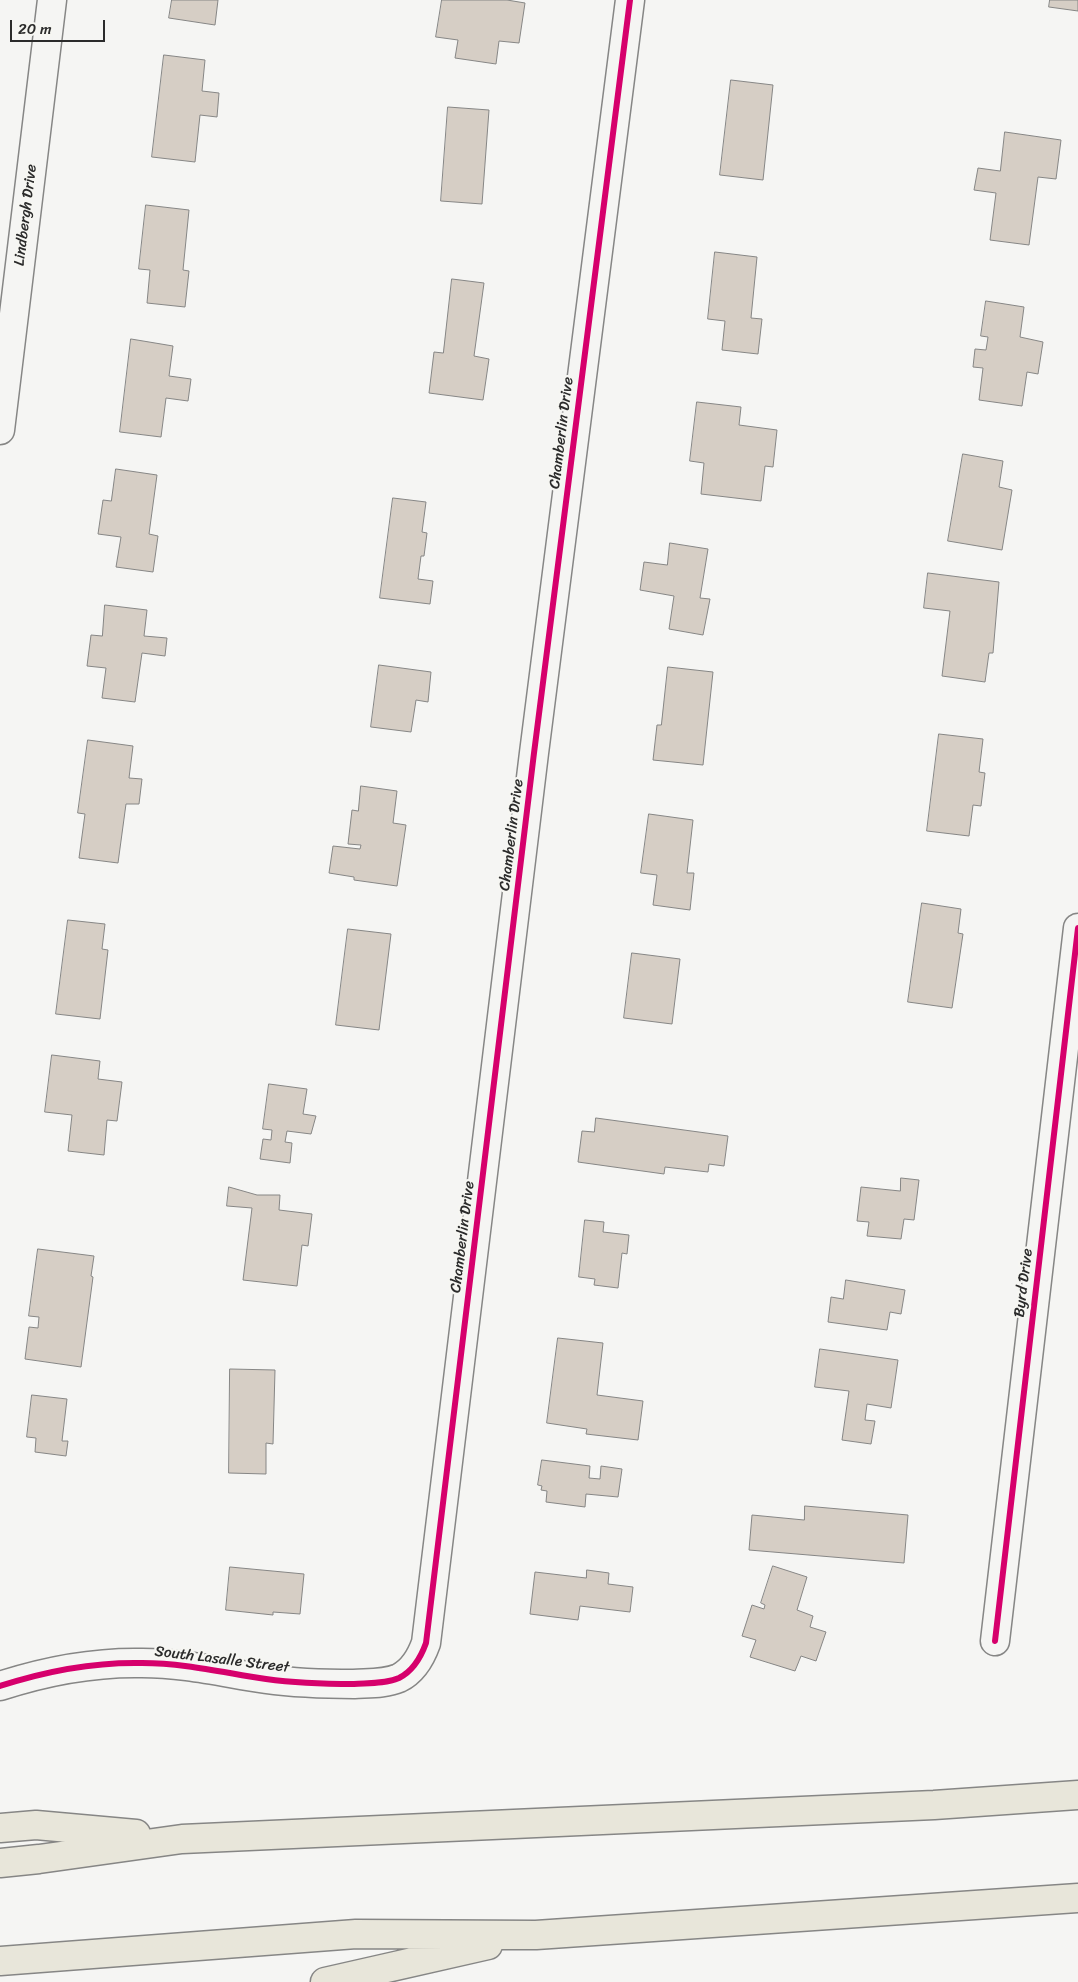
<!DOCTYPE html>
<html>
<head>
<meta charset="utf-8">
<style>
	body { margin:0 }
	#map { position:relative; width:1078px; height:1982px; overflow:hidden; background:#f5f5f3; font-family:Sriracha,sans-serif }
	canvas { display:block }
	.scale { position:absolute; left:10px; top:20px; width:95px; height:22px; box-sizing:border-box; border:2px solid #2b2b2b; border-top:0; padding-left:6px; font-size:15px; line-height:18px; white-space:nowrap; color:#2b2b2b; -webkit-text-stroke:4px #f6f6f2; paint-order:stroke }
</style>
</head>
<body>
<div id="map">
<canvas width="1078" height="1982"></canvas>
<div class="scale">20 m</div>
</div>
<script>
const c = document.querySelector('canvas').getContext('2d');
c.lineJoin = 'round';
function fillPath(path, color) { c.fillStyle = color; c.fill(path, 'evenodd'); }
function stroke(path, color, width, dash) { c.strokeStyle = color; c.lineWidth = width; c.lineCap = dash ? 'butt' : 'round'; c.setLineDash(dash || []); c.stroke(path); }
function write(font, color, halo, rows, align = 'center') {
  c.font = font + ' Sriracha,sans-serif'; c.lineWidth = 4.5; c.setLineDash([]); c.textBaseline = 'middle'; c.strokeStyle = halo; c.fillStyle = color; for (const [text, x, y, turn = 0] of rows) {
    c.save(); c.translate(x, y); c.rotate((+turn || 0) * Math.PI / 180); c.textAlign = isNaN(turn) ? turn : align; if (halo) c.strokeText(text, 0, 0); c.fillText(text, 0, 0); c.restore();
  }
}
const building = new Path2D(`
	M172 0H218L215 25 169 18Z
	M442 0H507L525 3 519 43 499 41 496 64 455 58 458 40 436 37Z
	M1050 0H1078V11L1049 7Z
	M164 55 205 60 202 91 219 93 217 117 200 115 195 162 152 157Z
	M731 80 773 85 763 180 720 175Z
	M448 107 489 110 482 204 441 201Z
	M1005 132 1061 140 1056 179 1038 177 1029 245 990 240 996 193 974 190 978 168 1000 171Z
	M146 205 189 210 183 270 189 271 185 307 147 303 150 270 139 269Z
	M715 252 757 257 751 318 762 319 758 354 722 350 725 321 708 319Z
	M452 279 484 283 474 356 489 359 483 400 429 393 434 352 443 353Z
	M986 301 1024 307 1020 337 1043 342 1038 374 1027 372 1022 406 979 400 983 368 973 367 975 349 986 350 988 337 981 336Z
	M131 339 173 346 169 376 191 379 188 401 166 398 161 437 120 432Z
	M697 402 741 407 739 425 777 430 773 467 765 466 761 501 701 494 704 463 690 461Z
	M963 454 1003 461 999 487 1012 490 1002 550 948 541Z
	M116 469 157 475 149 534 158 536 153 572 116 567 121 537 98 534 103 500 111 501Z
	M393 498 426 502 422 532 427 533 424 556H421L418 579 433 581 430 604 380 598Z
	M670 543 708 549 700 598 710 599 703 635 669 629 674 596 640 590 644 562 667 565Z
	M928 573 999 582 993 653H989L985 682 942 676 950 611 924 608Z
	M105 605 147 610 144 636 167 638 165 656 142 653 135 702 102 698 106 668 87 666 91 635 102 636Z
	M379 665 431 672 428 702 416 700 411 732 371 727Z
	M668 667 713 672 703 765 653 760 657 725H661Z
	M939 734 983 739 979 772 985 773 981 806 973 805 969 836 927 831Z
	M88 740 133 746 129 778 142 779 139 804H126L118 863 79 858 85 814 78 813Z
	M361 786 397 791 393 823 406 825 397 886 354 880V877L329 873 333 846 360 849 361 845 348 844 352 810 358 811Z
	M649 814 693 820 687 873H694L690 910 653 905 657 875 641 873Z
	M922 903 961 909 958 933 963 934 952 1008 908 1002Z
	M68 920 105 924 102 949 108 950 100 1019 56 1014Z
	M348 929 391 934 379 1030 336 1025Z
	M632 953 680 959 672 1024 624 1018Z
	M52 1055 100 1061 98 1079 122 1082 117 1121 107 1120 104 1155 68 1151 72 1115 45 1112Z
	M269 1084 307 1089 303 1114 316 1116 311 1134 287 1131 285 1142 292 1143 290 1163 260 1159 263 1139 271 1140 272 1130 263 1129Z
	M596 1118 728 1136 724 1166 709 1164 708 1172 665 1167 664 1174 578 1162 582 1131 594 1132Z
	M901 1178 919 1180 914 1220 904 1219 901 1239 867 1236 869 1222 857 1221 861 1187 900 1191Z
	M229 1187 257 1195H280L279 1210 312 1214 308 1246 302 1245 297 1286 243 1280 252 1208 227 1206Z
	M585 1220 604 1222 603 1232 629 1235 627 1254 622 1253 618 1288 594 1285 595 1279 579 1277Z
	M38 1249 94 1256 91 1276 93 1277 81 1367 25 1359 29 1327 38 1328 39 1317 29 1316Z
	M846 1280 905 1290 901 1314 890 1312 887 1330 828 1322 831 1297 843 1299Z
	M558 1338 603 1343 597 1395 643 1401 638 1440 586 1434 587 1429 547 1423Z
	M820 1349 898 1360 891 1408 867 1404 865 1420 875 1421 871 1444 842 1440 849 1391 815 1387Z
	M230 1369 275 1370 273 1444 266 1443V1474L229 1473Z
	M32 1395 67 1399 62 1441H68L66 1456 35 1452 36 1438 27 1437Z
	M542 1460 590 1466 589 1478 600 1479 601 1466 622 1469 618 1497 586 1494 585 1507 546 1502 547 1491 541 1490 542 1486 538 1485Z
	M805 1506 908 1515 904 1563 749 1550 752 1515 804 1520Z
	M773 1566 807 1577 797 1610 813 1616 810 1627 826 1632 816 1661 801 1656 795 1671 750 1657 756 1640 742 1636 752 1605 764 1609 765 1605 761 1603Z
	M230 1567 304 1574 300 1614 273 1612V1615L226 1610Z
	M587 1570 609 1573 608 1584 633 1587 630 1612 580 1606 578 1620 530 1614 535 1572 586 1578Z`);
const street = new Path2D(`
	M0 430 52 0
	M995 1641 1078 928
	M0 1686C46 1671 94 1662 142 1663 185 1663 225 1673 266 1679 295 1683 325 1684 354 1684 368 1683 385 1684 399 1678 413 1671 421 1657 426 1643L534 753 630 0`);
const highway = new Path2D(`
	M0 1828 36 1825 136 1834
	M0 1863 39 1859 182 1839 934 1805 1078 1795
	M0 1961 356 1934 536 1935 1078 1898
	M325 1982 488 1945`);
const cycleway = new Path2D(`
	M995 1641 1078 928
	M0 1686C46 1671 94 1662 142 1663 185 1663 225 1673 266 1679 295 1683 325 1684 354 1684 368 1683 385 1684 399 1678 413 1671 421 1657 426 1643L534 753 630 0`);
const streetNames = [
	["Lindbergh Drive",26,215,-83],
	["Chamberlin Drive",562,433,-83],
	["Chamberlin Drive",512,835,-83],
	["Chamberlin Drive",463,1237,-83],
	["Byrd Drive",1024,1283,-83],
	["South Lasalle Street",222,1660,7]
];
fillPath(building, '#d6cec5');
stroke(building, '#868685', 1);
stroke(street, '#868685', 31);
stroke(highway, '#868685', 31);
stroke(street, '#f5f5f3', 28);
stroke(highway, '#e8e6da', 28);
stroke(cycleway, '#d6006c', 6);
write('15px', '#2b2b2b', '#f6f6f2', streetNames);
</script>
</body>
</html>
